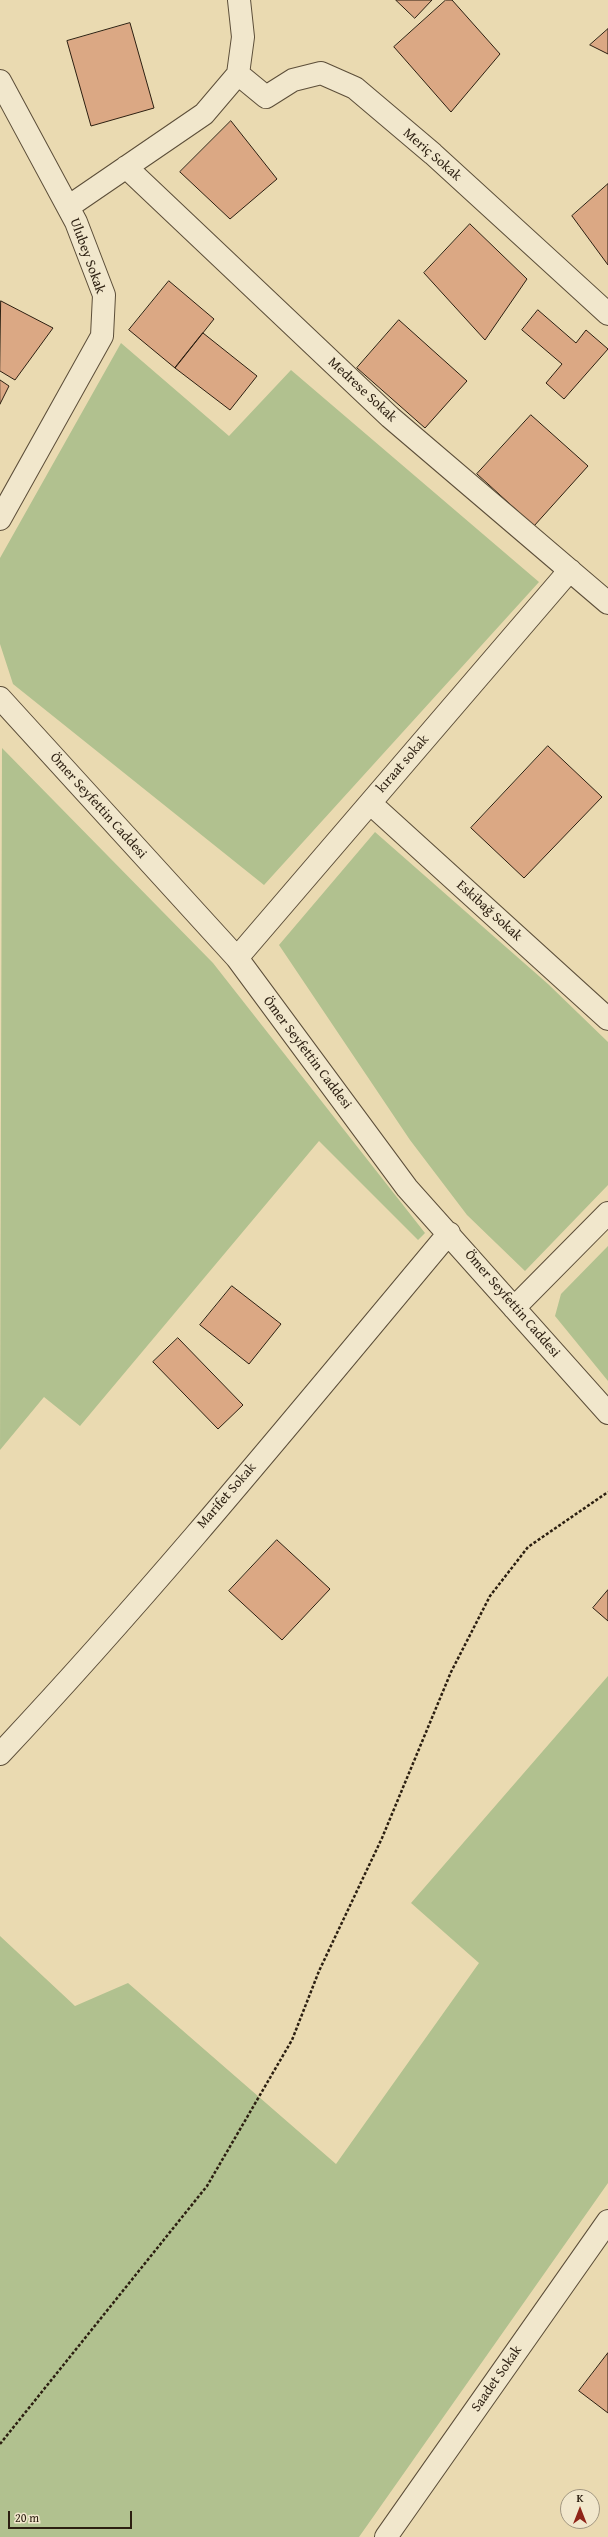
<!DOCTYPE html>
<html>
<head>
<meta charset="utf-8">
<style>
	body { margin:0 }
	#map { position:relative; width:608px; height:2537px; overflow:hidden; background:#eadab1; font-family:"Gentium Book Plus",serif }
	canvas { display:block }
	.north { position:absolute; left:560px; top:2489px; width:40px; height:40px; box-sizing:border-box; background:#f1e7cc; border:1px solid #a29781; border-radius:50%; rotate:0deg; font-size:11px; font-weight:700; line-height:16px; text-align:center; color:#2c1f11 }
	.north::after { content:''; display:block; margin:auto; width:14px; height:18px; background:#8f2418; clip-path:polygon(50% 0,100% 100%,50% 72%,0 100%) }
	.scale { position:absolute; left:8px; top:2511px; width:124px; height:18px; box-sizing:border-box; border:2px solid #2c1f11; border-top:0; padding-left:5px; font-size:12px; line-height:14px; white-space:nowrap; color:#2c1f11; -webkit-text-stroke:3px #f1e7cc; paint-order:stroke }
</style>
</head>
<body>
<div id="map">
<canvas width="608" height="2537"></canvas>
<div class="north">K</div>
<div class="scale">20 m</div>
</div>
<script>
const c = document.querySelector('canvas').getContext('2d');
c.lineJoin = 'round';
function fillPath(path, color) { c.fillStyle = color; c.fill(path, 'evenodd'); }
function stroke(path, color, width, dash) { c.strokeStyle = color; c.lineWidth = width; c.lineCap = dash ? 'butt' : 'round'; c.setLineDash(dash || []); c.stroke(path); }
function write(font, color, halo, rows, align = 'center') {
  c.font = font + ' "Gentium Book Plus",serif'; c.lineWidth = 3; c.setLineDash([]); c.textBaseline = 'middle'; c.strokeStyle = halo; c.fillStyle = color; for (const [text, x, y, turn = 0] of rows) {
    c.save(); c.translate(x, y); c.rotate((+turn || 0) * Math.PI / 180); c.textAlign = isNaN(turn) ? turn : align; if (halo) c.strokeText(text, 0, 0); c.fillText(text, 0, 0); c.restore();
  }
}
const green = new Path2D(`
	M121 343 229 436 291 370 539 582 264 885 13 684 0 644V558Z
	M2 748 213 963 425 1233 418 1240 319 1141 80 1426 44 1397 0 1450Z
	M375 832 548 984 608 1042V1185L525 1271 467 1215 410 1140 279 945Z
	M608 1246V1381L555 1316 561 1294Z
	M608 1676V2183L359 2537H0V1936L75 2006 128 1983 336 2164 479 1963 411 1903Z`);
const building = new Path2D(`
	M396 0H432L415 18Z
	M446 0H452L500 54 451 112 394 47Z
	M130 23 154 108 91 126 67 41Z
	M608 29V54L590 45Z
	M231 121 277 179 230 219 180 172Z
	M608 184V265L572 216Z
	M470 224 527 279 485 340 424 273Z
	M169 281 214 319 175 368 129 330Z
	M1 301 53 328 15 380 0 371Z
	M538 310 576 343 586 330 608 349 564 399 546 383 562 364 522 330Z
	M399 320 467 381 425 428 357 368Z
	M203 333 257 376 230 410 175 368Z
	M0 380 9 386 0 404Z
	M531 415 588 466 534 526 477 474Z
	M548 746 602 797 524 878 471 828Z
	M232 1286 281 1324 249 1364 200 1325Z
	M178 1338 243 1405 218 1429 153 1362Z
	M277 1540 330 1589 282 1640 229 1591Z
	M608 1590V1621L593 1608Z
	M608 2353V2413L579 2391Z`);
const path = new Path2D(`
	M0 2444 207 2186 292 2040 319 1971 382 1838 451 1672 490 1596 528 1547 608 1492`);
const minor = new Path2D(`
	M238 74 266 97 293 80 321 73 355 88 433 154 608 314
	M0 81 76 222 104 295 102 336 0 519
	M126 167 390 417 608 603
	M68 207 204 114 238 74 243 37 239 0
	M0 698 237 958 407 1188 608 1413
	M370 803 608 1019
	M237 958 570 570
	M514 1308 608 1213
	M0 1754C157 1587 302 1409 449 1233
	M386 2537 608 2221`);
const streetNames = [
	["Meriç Sokak",432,155,41],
	["Ulubey Sokak",87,256,70],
	["Medrese Sokak",362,390,43],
	["kıraat sokak",403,764,-49],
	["Ömer Seyfettin Caddesi",98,806,48],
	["Eskibağ Sokak",489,911,42],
	["Ömer Seyfettin Caddesi",307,1053,53],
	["Ömer Seyfettin Caddesi",512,1304,49],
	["Marifet Sokak",227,1496,-49],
	["Saadet Sokak",497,2379,-55]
];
fillPath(green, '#b1c18f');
fillPath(building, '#dba884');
stroke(building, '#2c1f11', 1);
stroke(minor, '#5c4e39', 24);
stroke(path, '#2c1f11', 2.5, [3, 2]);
stroke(minor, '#f1e7cc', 22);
write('14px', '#2c1f11', '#f1e7cc', streetNames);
</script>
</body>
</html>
